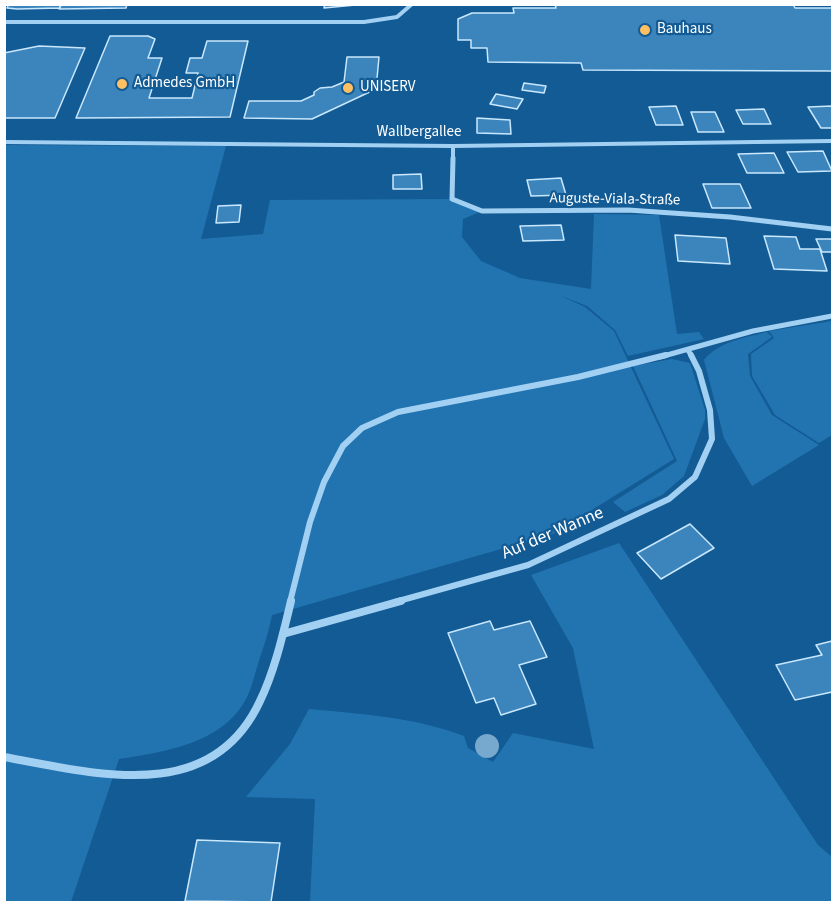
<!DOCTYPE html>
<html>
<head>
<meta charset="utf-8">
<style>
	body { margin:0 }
	#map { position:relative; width:837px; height:907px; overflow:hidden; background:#135b94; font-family:"Source Sans 3",sans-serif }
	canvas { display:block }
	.frame { position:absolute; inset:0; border:6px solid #fff; pointer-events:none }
</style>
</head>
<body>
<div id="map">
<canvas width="837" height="907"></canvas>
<div class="frame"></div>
</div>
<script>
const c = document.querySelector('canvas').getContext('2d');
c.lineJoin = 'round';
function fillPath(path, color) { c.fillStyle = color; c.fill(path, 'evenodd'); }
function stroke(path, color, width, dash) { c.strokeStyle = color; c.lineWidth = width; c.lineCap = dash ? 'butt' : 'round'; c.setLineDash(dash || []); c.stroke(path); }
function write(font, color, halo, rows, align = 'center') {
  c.font = font + ' "Source Sans 3",sans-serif'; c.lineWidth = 4.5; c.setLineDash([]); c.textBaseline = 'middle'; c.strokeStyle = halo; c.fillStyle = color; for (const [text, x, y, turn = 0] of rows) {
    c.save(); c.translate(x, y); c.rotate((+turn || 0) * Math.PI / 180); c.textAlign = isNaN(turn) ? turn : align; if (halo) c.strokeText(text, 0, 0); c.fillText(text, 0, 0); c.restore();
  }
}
const green = new Path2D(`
	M4 145 226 146 201 239 263 234 270 200 452 199 482 211 463 219 462 237 481 261 520 278 591 289 594 214 659 215 677 334 699 332 704 339 628 356 615 330 587 306 559 295 585 307 614 331 674 459 553 534 272 615C269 632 263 648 258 664 255 674 252 686 248 695 226 743 165 752 119 759L71 902H5Z
	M832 321V435L819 443 775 415 752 376 751 354 774 338 769 331Z
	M767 332 772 337 748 354 750 376 772 415 819 445 752 486 724 438 704 360C720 341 744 338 767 332Z
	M672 359 690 363 705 410V419L684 476 662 495 625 512 613 502 677 461 633 366Z
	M619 543 818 845 832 857V902H310L315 799 246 797 290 744 309 709C362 714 414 717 464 736L468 748 493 762 513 733 594 749 573 648 531 575Z`);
const building = new Path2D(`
	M9 4H61L60 8 17 9 7 8Z
	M61 4H127L126 8 59 9Z
	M325 4H366L324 8Z
	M555 4H793L795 8H832V71L583 70 581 63 488 62 487 48H471V40H458V19L472 13H514L513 8H556Z
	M110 36H148L155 39 148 58H162L149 98H192L198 73H186L190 58H202L207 41H248L230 117 76 118Z
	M39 46 85 48 55 118H4V53Z
	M347 57H379L376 89 312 119 244 118 249 101H301L314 95V92L320 88 332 87 344 82Z
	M524 83 546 86 544 93 522 90Z
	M496 94 523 99 517 109 490 104Z
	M676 106 683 125H656L649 107Z
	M832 106V128H821L808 107Z
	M764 109 771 124H743L736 110Z
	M691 112H715L724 132H698Z
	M477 118 510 120 511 134 477 133Z
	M823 151 832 171 798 172 787 152Z
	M774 153 784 173H747L738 154Z
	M421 174 422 189H393V175Z
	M561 178 566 195 531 196 527 180Z
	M703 184H740L751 208H712Z
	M241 205 239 222 216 223 218 206Z
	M561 225 564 240 523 241 520 226Z
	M675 235 726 238 730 264 678 261Z
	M764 236 796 237 800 249H820L827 271 774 269Z
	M816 239H832V252H822Z
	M690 524 714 548 661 579 637 553Z
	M490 621 494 630 530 621 547 657 519 665 536 704 501 715 494 698 476 703 448 633Z
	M832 641V692L795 700 776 665 822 655 816 645Z
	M197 840 280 843 271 902 185 901Z`);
const streetFar3 = new Path2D(`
	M4 22H364L397 17 412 4
	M4 142 453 146 832 141
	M453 159V146`);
const streetFar2 = new Path2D(`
	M453 158 452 199 482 211 628 210 730 217 832 229
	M688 350 692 357
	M660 357 753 331 832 316`);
const streetFar1 = new Path2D(`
	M290 602 310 522 324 482 343 446 362 428 398 412 578 377 666 355
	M395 602 528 565 669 499 695 477 712 439 710 410 699 371 691 355`);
const street = new Path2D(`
	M283 634 401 601
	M4 757C94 773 211 807 260 701 275 670 283 634 291 601`);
const trees = [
	[487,746]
];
const markers = [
	[645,30,6,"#ffbf63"],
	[122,84,6,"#ffbf63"],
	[348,88,6,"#ffbf63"]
];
const farPoinames = [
	["Bauhaus",657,30],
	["Admedes GmbH",134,84],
	["UNISERV",360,88]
];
const farStreetnames = [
	["Wallbergallee",419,133],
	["Auguste-Viala-Straße",615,200,1]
];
const streetNames = [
	["Auf der Wanne",553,534,-23]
];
fillPath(green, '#2274b1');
fillPath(building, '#3c85bc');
stroke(building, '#c9e7fd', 1.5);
stroke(streetFar3, '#a2d0f2', 4);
stroke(streetFar2, '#a2d0f2', 5);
stroke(streetFar1, '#a2d0f2', 6);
stroke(street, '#a2d0f2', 8);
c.fillStyle = '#77a8ce';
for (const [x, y] of trees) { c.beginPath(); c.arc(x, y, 12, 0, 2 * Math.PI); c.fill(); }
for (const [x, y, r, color] of markers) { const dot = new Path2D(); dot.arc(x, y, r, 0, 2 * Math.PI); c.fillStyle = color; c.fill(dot); stroke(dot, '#135b94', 2); }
write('15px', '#fff', '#135b94', farPoinames, 'left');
write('15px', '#fff', '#135b94', farStreetnames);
write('18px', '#fff', '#135b94', streetNames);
</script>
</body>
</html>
